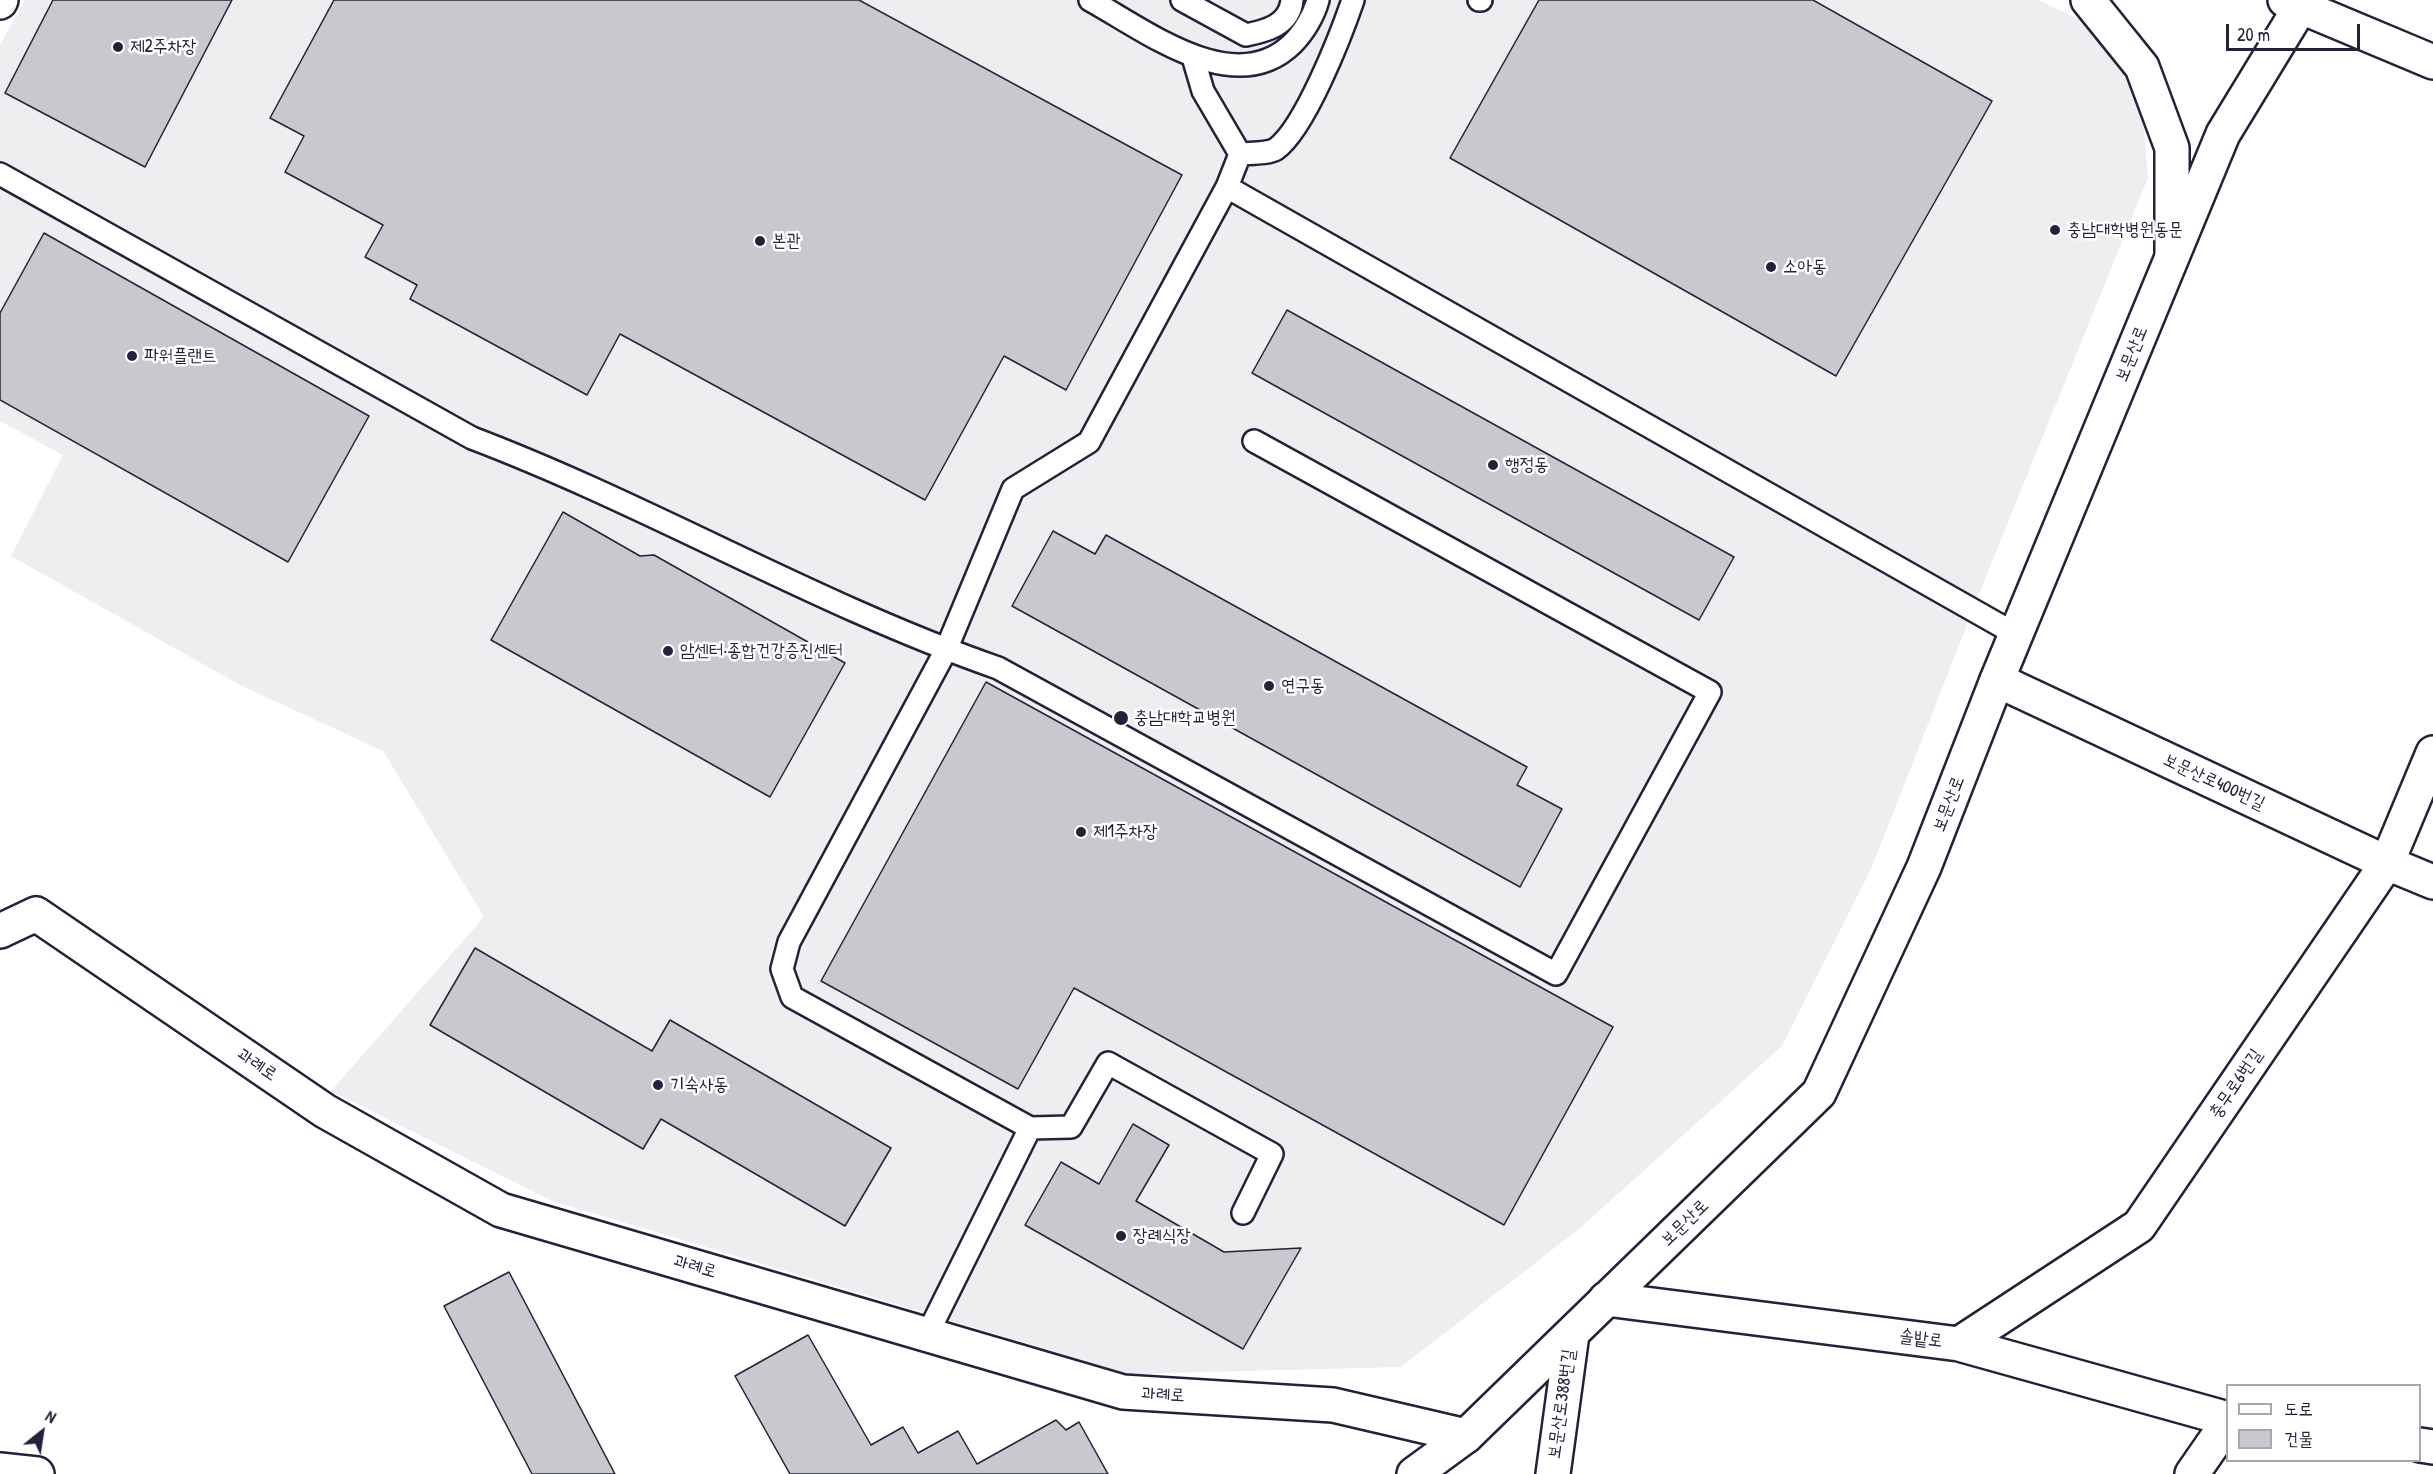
<!DOCTYPE html>
<html>
<head>
<meta charset="utf-8">
<style>
	body { margin:0 }
	#map { position:relative; width:2433px; height:1474px; overflow:hidden; background:#fff; font-family:"Patrick Hand","Poor Story",sans-serif }
	canvas { display:block }
	.legend { position:absolute; left:2226px; top:1384px; width:195px; height:78px; box-sizing:border-box; background:#fff; border:2px solid #a7a7b1; margin:0; padding:8px 10px; list-style:none; font-size:18px; color:#22223b }
	.legend li { display:flex; align-items:center; gap:12px; height:30px }
	.legend b { width:30px; border:2px solid #a7a7b1 }
	.north { position:absolute; left:12px; top:1402px; width:60px; height:60px; -webkit-text-stroke:4px #fff; paint-order:stroke; rotate:30deg; font-size:16px; font-weight:700; line-height:24px; text-align:center; color:#22223b }
	.north::after { content:''; display:block; margin:auto; width:21px; height:27px; background:#22223b; clip-path:polygon(50% 0,100% 100%,50% 72%,0 100%) }
	.scale { position:absolute; left:2226px; top:24px; width:134px; height:27px; box-sizing:border-box; border:3px solid #22223b; border-top:0; padding-left:8px; font-size:18px; line-height:21px; white-space:nowrap; color:#22223b; -webkit-text-stroke:4px #fff; paint-order:stroke }
</style>
</head>
<body>
<div id="map">
<canvas width="2433" height="1474"></canvas>
<ul class="legend">
<li><b style="height:8px;background:#fff"></b>도로</li>
<li><b style="height:16px;background:#c8c8cf"></b>건물</li>
</ul>
<div class="north">N</div>
<div class="scale">20 m</div>
</div>
<script>
const c = document.querySelector('canvas').getContext('2d');
c.lineJoin = 'round';
function fillPath(path, color) { c.fillStyle = color; c.fill(path, 'evenodd'); }
function stroke(path, color, width, dash) { c.strokeStyle = color; c.lineWidth = width; c.lineCap = dash ? 'butt' : 'round'; c.setLineDash(dash || []); c.stroke(path); }
function write(font, color, halo, rows, align = 'center') {
  c.font = font + ' "Patrick Hand","Poor Story",sans-serif'; c.lineWidth = 5; c.setLineDash([]); c.textBaseline = 'middle'; c.strokeStyle = halo; c.fillStyle = color; for (const [text, x, y, turn = 0] of rows) {
    c.save(); c.translate(x, y); c.rotate((+turn || 0) * Math.PI / 180); c.textAlign = isNaN(turn) ? turn : align; if (halo) c.strokeText(text, 0, 0); c.fillText(text, 0, 0); c.restore();
  }
}
const built = new Path2D(`
	M25 0H2038L2094 26 2140 84 2148 178 1993 559 1871 869 1782 1046 1579 1229 1401 1367 1129 1374 552 1201 331 1091 484 917 383 751 240 685 11 556 63 455 0 421V45Z`);
const building = new Path2D(`
	M53 0H232L145 167 5 93Z
	M334 0H859L1182 175 1066 390 1004 356 925 500 620 334 587 395 410 299 417 285 365 257 383 225 285 172 304 136 270 118Z
	M1539 0H1813L1992 101 1836 376 1450 158Z
	M44 233 369 416 288 562 0 400V313Z
	M1287 310 1734 557 1699 620 1252 373Z
	M563 512 640 556 654 555 845 663 770 797 491 640Z
	M1053 531 1095 554 1106 535 1527 767 1517 785 1562 809 1520 887 1012 606Z
	M986 682 1613 1027 1504 1225 1074 988 1018 1089 821 981Z
	M475 948 652 1051 670 1020 891 1148 845 1226 661 1119 643 1149 430 1025Z
	M1133 1124 1169 1145 1136 1201 1224 1252 1301 1248 1243 1349 1025 1225 1061 1162 1099 1184Z
	M509 1272 615 1474H532L444 1306Z
	M808 1335 871 1445 903 1427 918 1453 958 1431 977 1464 1056 1420 1066 1430 1079 1422 1108 1474H790L735 1376Z`);
const service = new Path2D(`
	M1090 0C1145 30 1235 101 1293 43 1304 32 1314 15 1318 0
	M1182 0 1246 35C1266 31 1290 25 1292 0
	M1479 0H1481
	M1240 154C1250 153 1268 154 1276 149 1305 128 1341 35 1353 0
	M0 174 472 438C651 506 817 605 998 668L1556 974 1710 692 1254 441
	M1227 187 2017 635
	M1030 1128 1071 1127 1108 1063 1272 1154 1243 1213
	M927 1335 1030 1128 792 997 782 969 789 942 946 650 1013 489 1089 442 1227 187 1240 154 1203 91 1193 57`);
const minor = new Path2D(`
	M0 2 1 0
	M1997 680 2387 863 2433 882
	M0 931 36 914 325 1111 501 1210 1123 1392 1333 1405 1466 1436
	M1606 1299 1959 1344 2228 1419
	M1959 1344 2139 1226 2387 863 2433 753
	M2420 1445 2433 1447
	M0 1470 37 1474
	M1553 1474 1572 1334
	M2192 1474 2228 1422`);
const secondary = new Path2D(`
	M1414 1474 1466 1436 1819 1093 1924 867 1997 680 2223 134 2301 6`);
const primary = new Path2D(`
	M2088 0 2142 67 2172 148V256
	M2285 0 2433 62`);
const markers = [
	[118,47,6,"#22223b"],
	[2055,230,6,"#22223b"],
	[760,241,6,"#22223b"],
	[1771,267,6,"#22223b"],
	[132,356,6,"#22223b"],
	[1493,465,6,"#22223b"],
	[668,651,6,"#22223b"],
	[1269,686,6,"#22223b"],
	[1121,718,8,"#22223b"],
	[1081,832,6,"#22223b"],
	[658,1085,6,"#22223b"],
	[1121,1236,6,"#22223b"]
];
const poiNames = [
	["제2주차장",130,47],
	["충남대학병원동문",2067,230],
	["본관",772,241],
	["소아동",1783,267],
	["파워플랜트",144,356],
	["행정동",1505,465],
	["암센터·종합건강증진센터",680,651],
	["연구동",1281,686],
	["충남대학교병원",1134,718],
	["제1주차장",1093,832],
	["기숙사동",670,1085],
	["장례식장",1133,1236]
];
const streetNames = [
	["보문산로",2132,354,-68],
	["보문산로400번길",2214,782,25],
	["보문산로",1949,804,-69],
	["과례로",257,1065,34],
	["충무로6번길",2236,1084,-56],
	["보문산로",1685,1223,-44],
	["과례로",695,1267,16],
	["솔밭로",1921,1339,7],
	["과례로",1163,1395,3],
	["보문산로388번길",1562,1404,-82]
];
fillPath(built, '#eeeef1');
fillPath(building, '#c8c8cf');
stroke(building, '#22223b', 1.5);
stroke(service, '#22223b', 26);
stroke(minor, '#22223b', 38);
stroke(secondary, '#22223b', 38);
stroke(primary, '#22223b', 38);
stroke(service, '#fff', 21);
stroke(minor, '#fff', 33);
stroke(secondary, '#fff', 33);
stroke(primary, '#fff', 33);
for (const [x, y, r, color] of markers) { const dot = new Path2D(); dot.arc(x, y, r, 0, 2 * Math.PI); c.fillStyle = color; c.fill(dot); stroke(dot, '#fff', 2); }
write('18px', '#22223b', '#fff', poiNames, 'left');
write('18px', '#22223b', '#fff', streetNames);
</script>
</body>
</html>
